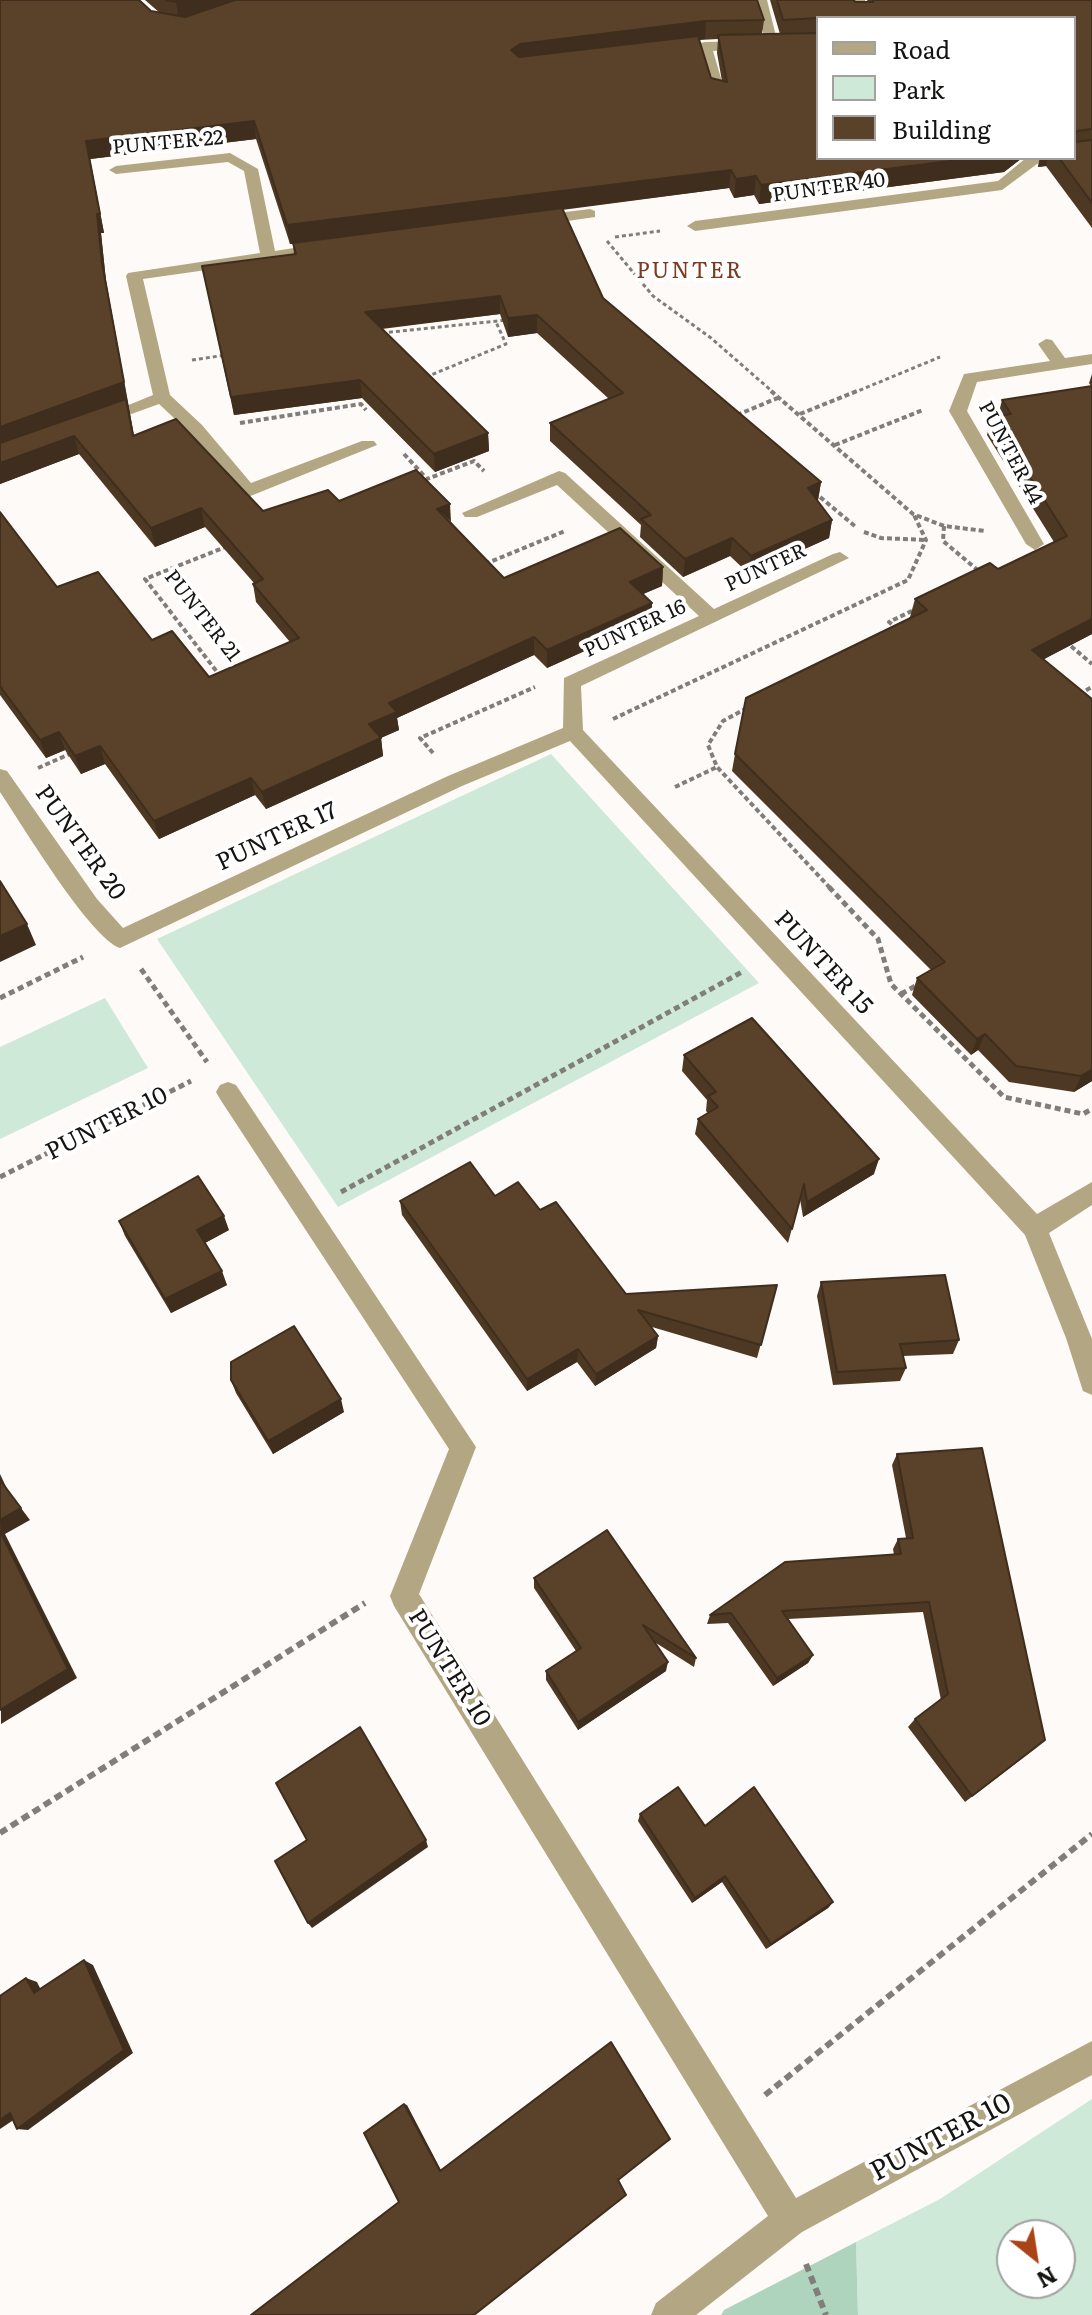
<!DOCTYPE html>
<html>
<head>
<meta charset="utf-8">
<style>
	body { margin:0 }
	#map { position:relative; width:1092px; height:2315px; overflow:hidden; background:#fefaf7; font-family:Literata,serif }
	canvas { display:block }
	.legend { position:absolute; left:816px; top:16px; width:260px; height:144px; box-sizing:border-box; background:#fff; border:2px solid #a1a1a1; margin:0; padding:10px 14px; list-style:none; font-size:24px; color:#151413 }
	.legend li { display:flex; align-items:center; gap:16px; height:40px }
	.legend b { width:40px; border:2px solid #a1a1a1 }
	.north { position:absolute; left:996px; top:2219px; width:80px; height:80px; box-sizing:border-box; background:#fff; border:2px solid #a1a1a1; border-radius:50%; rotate:150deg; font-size:22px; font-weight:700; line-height:32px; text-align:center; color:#151413 }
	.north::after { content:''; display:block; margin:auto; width:28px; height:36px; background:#a94416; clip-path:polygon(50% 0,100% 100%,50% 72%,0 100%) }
</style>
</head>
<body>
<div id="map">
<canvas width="1092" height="2315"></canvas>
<ul class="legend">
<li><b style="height:10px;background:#b3a683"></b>Road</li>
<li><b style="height:22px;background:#cee9d8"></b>Park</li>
<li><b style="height:22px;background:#5a4129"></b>Building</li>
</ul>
<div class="north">N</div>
</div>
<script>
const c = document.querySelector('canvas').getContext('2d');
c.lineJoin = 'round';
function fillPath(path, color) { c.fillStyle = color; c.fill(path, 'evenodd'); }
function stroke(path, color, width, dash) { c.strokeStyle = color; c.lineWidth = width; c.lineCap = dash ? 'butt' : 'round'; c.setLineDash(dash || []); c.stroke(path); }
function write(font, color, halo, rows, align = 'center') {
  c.font = font + ' Literata,serif'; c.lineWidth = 8; c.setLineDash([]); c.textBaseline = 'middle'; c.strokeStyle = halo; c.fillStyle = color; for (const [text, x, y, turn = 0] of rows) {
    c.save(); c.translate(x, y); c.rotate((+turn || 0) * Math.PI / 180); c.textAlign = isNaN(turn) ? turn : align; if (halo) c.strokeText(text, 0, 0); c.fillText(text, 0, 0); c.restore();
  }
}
const green = new Path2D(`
	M551 754 759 983 338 1207 157 939Z
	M105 998 148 1068 0 1139V1047Z
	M1092 2099V2315H858L856 2242 940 2199ZM1060 2235V2283H1012V2235Z`);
const forest = new Path2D(`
	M856 2242 858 2315H721L724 2310Z`);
const pathFar3 = new Path2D(`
	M615 237 660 231
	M607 241 653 296 711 338 774 393
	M382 333 507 320
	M192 360 226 355
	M426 377 506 344 496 322
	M853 393 940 357`);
const pathFar2 = new Path2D(`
	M771 391 913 514 944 526 985 531
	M800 414 857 391
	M737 415 780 397
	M240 423 361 404 366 410
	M835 445 923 410
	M404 454 427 479 474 461 484 471
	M814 492 856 527
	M944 526 943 541 980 572
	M864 532 881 538 925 540
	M485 564 565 531
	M898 629 889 622 916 609
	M1065 641 1092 664
	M221 677 145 579 228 546
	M1079 694 1092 687
	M747 708 723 721 708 745 717 767 831 889
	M613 719 908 580 926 540 914 515
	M433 753 420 738 535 687
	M38 768 72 753
	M675 787 717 767`);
const pathFar1 = new Path2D(`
	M829 887 878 939 891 984 1004 1097 1083 1114 1092 1109
	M141 969 207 1062
	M901 994 919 984
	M0 998 83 957
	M0 1177 191 1081
	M341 1192 742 972`);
const path = new Path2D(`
	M0 1833 365 1603
	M765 2095 1092 1834
	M806 2264 826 2315`);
const minor = new Path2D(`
	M753 0H767L779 48 767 45Z
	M851 0H865L868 18H854Z
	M749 41 754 42V48L713 51 726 95 719 99 712 95 700 52 670 54 663 50 705 42Z
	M230 153 258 169 275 251 326 243 334 248 326 253 143 279 170 395 202 425 251 483 362 441H374L377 445 248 497 242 495 190 433 159 404 101 425 92 420 153 395 126 276 128 273 260 253 244 171 228 162 116 174 109 170 116 166Z
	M1026 158H1057L1037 164 1002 190 695 231 687 226 695 221 998 181Z
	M590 209 595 211V217L533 226 525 221 533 216Z
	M1046 339 1052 340 1065 358 1092 354V364L977 382 967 411 1044 544 1035 550 1026 544 949 411 964 374 1050 361 1038 344Z
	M559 471 565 473 714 609 833 554 840 552 849 558 581 686 583 730 1037 1214 1092 1182V1205L1049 1233 1092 1339V1395L1083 1391 1066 1338 1025 1235 570 741 462 786 120 948C90 938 21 823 0 792V769L7 771 97 899 123 928 448 776 563 728 564 678 699 616 557 485 477 517H465L462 513Z
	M228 1082 236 1085 476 1447 419 1594 796 2198 1092 2041V2075L802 2232 696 2315H651L656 2303 768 2216 394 1606 390 1596 449 1449 220 1099 216 1092 220 1085Z`);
const wall = new Path2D(`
	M0 0 160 13 145 0H757L764 20 762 34H780L770 0H854L855 2H868L867 0H1092V228L1046 166 1038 167 1040 158H1074V18H818V158H1022L1004 172 759 204 754 195 734 198 729 188 562 210 603 298 821 482 818 500H817L832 520 829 538 749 574 730 556 683 577 640 537 641 525 550 441V423L609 399 537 333 508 337 500 314 382 329 488 433 489 451 435 472 362 398 234 415 202 266 294 254 293 244H290L256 139 90 159 104 233H101L106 281 134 435 263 511 339 501 451 522 504 578 663 567 662 586 643 594 652 603 651 621 547 668 534 655 397 718 399 730 381 738 383 756 266 809 255 795 159 839 105 764 81 774 65 750 46 758 0 695V512L57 587 152 640 209 677 290 642 256 602 253 584 254 583 205 527 155 547 79 454 0 484ZM718 39 717 53 722 81 711 78 699 40Z
	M1092 374V634L1044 659 1092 1081 1074 1092 1009 1082 978 1050 971 1055 912 995 917 978 931 970 732 771 735 754 910 617 915 599 998 569 1054 542 987 435 992 417 998 416 1002 400 1091 386 1089 383Z
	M684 1055 874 1174 803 1217 800 1199 788 1243 695 1134 698 1119 708 1113 706 1111 707 1100 682 1071Z
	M495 1196 626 1294 777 1285 757 1358 652 1327 658 1336 656 1348 595 1386 577 1362 527 1391 402 1215 400 1201Z
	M119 1221 229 1230 205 1243 227 1285 171 1313 125 1236Z
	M821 1282 959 1340 953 1354 903 1356 906 1368 900 1381 833 1385 817 1296Z
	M231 1380 344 1412 273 1454 236 1393Z
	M897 1454 1037 1747 965 1802 908 1727 915 1719 941 1700 923 1612 788 1619 813 1655 808 1663 773 1686 728 1623 707 1624 710 1615 894 1555 893 1549 898 1539 906 1538 892 1465Z
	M607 1530 696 1658 694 1667 656 1643 666 1671 578 1730 546 1680V1671L576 1651 534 1588V1578Z
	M640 1814 705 1826 833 1902 828 1908 766 1949 722 1882 692 1903 638 1821Z`);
const shadedWall = new Path2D(`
	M195 0H259L179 21 176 2Z
	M706 21 705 39 521 62 511 50 520 44Z
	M254 121 256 139 90 159 104 233H101L106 281 137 454 127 401 0 448V427L102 263 86 141Z
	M973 158H1022L1004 172 759 204 761 185Z
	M1040 158H1048L1046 166 1038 167Z
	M731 170 729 188 290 244 287 225Z
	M756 176 754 195 734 198 736 179Z
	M500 296V314L367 330 365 312Z
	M537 315V333L508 337V318Z
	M360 380 362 398 234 415 231 397Z
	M488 433 489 451 435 472 434 454Z
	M74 436 79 454 0 484V463Z
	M821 482 818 500 805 506 808 488Z
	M450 504 451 522 437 509Z
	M201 508 205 527 155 547 151 528Z
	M832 520 829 538 749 574 751 556Z
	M732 538 730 556 683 577 685 559Z
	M663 567 662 586 629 600 630 582Z
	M652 603 651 621 547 668V650Z
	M1092 619V634L1027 668 1032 650Z
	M534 637V655L397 718 399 730 371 742 369 724 389 703Z
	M59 732 65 750 46 758 40 740Z
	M381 738 383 756 266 809 262 792Z
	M100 746 105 764 81 774 75 756Z
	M251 778 255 795 159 839 154 821Z
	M27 924 36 945 0 962V936Z
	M985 1034 978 1050 971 1055 977 1039Z
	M1092 1070V1081L1074 1092 1081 1076Z
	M879 1159 874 1174 803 1217 807 1202Z
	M224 1216 229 1230 203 1244 197 1230Z
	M222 1271 227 1285 171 1313 165 1299Z
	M658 1336 656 1348 595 1386 596 1374Z
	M578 1349 577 1362 527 1391V1379Z
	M341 1399 344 1412 273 1454 268 1441Z
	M0 1474 9 1493 0 1481Z
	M21 1508 30 1520 5 1534 77 1678 1 1724 0 1520Z
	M813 1655 808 1663 773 1686 777 1678Z
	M668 1662 666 1671 578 1730V1722Z
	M426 1840 428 1847 312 1928 308 1923Z
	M725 1876 722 1882 692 1903 695 1898Z
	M833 1902 828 1908 766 1949 771 1944Z
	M84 1960 93 1965 133 2053 28 2130 17 2129Z
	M26 1978 37 1982 44 1996 34 1993Z
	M404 2104 407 2105 442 2172 440 2171Z
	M10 2113 21 2115 0 2129V2120Z`);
const building = new Path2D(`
	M0 0H139L151 11 185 17 235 0H757L764 20 706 21 520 44 511 50 519 57 698 36 711 78 727 82 718 35 818 33V158H973L761 185 756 176 736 179 731 170 287 225 254 121 86 141 100 214H97L102 263 124 382 0 427Z
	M166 0H195L176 2Z
	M777 0H854L855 2H873V0H1092V129L1077 131 1074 135V18H818L783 20Z
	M1092 140V203L1059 158H1074V142Z
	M562 208 603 298 821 482 808 488 832 520 751 556 732 538 685 559 641 519 651 515 550 423 623 393 537 315 508 318 500 296 365 312 488 433 434 454 360 380 231 397 202 266 296 254 293 243Z
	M1092 386V619L1032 650 1092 699V1070L1081 1076 1016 1066 985 1034 977 1039 917 978 945 962 735 754 746 698 927 610 915 599 990 563 998 569 1067 536 992 417 1011 414 1002 400Z
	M126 399 133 436 176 419 263 511 328 490 339 501 416 470 450 504 437 509 504 578 620 528 663 567 630 582 652 603 547 650 534 637 389 703 397 712 369 724 381 738 262 792 251 778 154 821 100 746 75 756 59 732 40 740 0 686V512L57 587 98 572 152 640 172 631 209 677 299 638 253 584 263 579 201 508 151 528 74 436 0 463V443Z
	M0 881 27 924 0 936Z
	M752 1018 879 1159 807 1202 804 1184 792 1229 698 1119 718 1107 708 1096 716 1092 684 1055Z
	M470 1162 495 1196 518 1182 540 1210 556 1202 626 1294 777 1285 761 1345 638 1310 658 1336 596 1374 578 1349 527 1379 400 1201Z
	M198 1176 224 1216 197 1230 222 1271 165 1299 119 1221Z
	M945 1275 959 1340 900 1344 906 1368 837 1372 821 1282Z
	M294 1326 341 1399 268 1441 231 1380V1362Z
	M982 1448 1045 1740 972 1796 915 1719 948 1694 929 1602 782 1611 813 1655 777 1678 731 1613 710 1615 785 1562 901 1554 898 1539 913 1538 897 1454Z
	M0 1480 21 1508 0 1520Z
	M607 1530 696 1658 643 1625 668 1662 578 1722 546 1671 581 1648 534 1578Z
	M0 1531 68 1669 0 1710Z
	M360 1727 426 1840 308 1923 275 1861 307 1840 276 1783Z
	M678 1787 705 1826 754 1787 833 1902 771 1944 725 1876 695 1898 640 1814Z
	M84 1960 124 2050 17 2129 10 2113 0 2120V1996L26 1978 34 1993Z
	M611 2042 670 2139 618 2180 626 2195 474 2315H251L399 2202 364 2133 404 2104 440 2171Z`);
const farStreetnames = [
	["PUNTER 22",168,143,-5],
	["PUNTER 40",829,188,-8],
	["PUNTER 44",1010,453,62],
	["PUNTER",766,568,-25],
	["PUNTER 21",202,616,52],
	["PUNTER 16",635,629,-25]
];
const farNeighbourhoodnames = [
	["PUNTER",690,272]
];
const streetNames = [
	["PUNTER 17",277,837,-25],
	["PUNTER 20",80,843,54],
	["PUNTER 15",823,963,47],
	["PUNTER 10",107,1124,-27],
	["PUNTER 10",449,1668,58]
];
const nearStreetnames = [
	["PUNTER 10",941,2138,-28]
];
fillPath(green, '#cee9d8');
fillPath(forest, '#afd4bd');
stroke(pathFar3, '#807d7b', 3, [4, 3]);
stroke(pathFar2, '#807d7b', 4, [5, 3]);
stroke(pathFar1, '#807d7b', 5, [6, 4]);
stroke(path, '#807d7b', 6, [8, 5]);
fillPath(minor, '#b3a683');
fillPath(wall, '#4d3823');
fillPath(shadedWall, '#3f2e1d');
fillPath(building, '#5a4129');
stroke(building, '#3f2e1d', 2);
write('20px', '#151413', '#fff', farStreetnames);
c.letterSpacing = '2px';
write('22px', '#7c3a1f', '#fff', farNeighbourhoodnames);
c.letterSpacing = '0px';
write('24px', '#151413', '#fff', streetNames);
write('28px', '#151413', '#fff', nearStreetnames);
</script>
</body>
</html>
